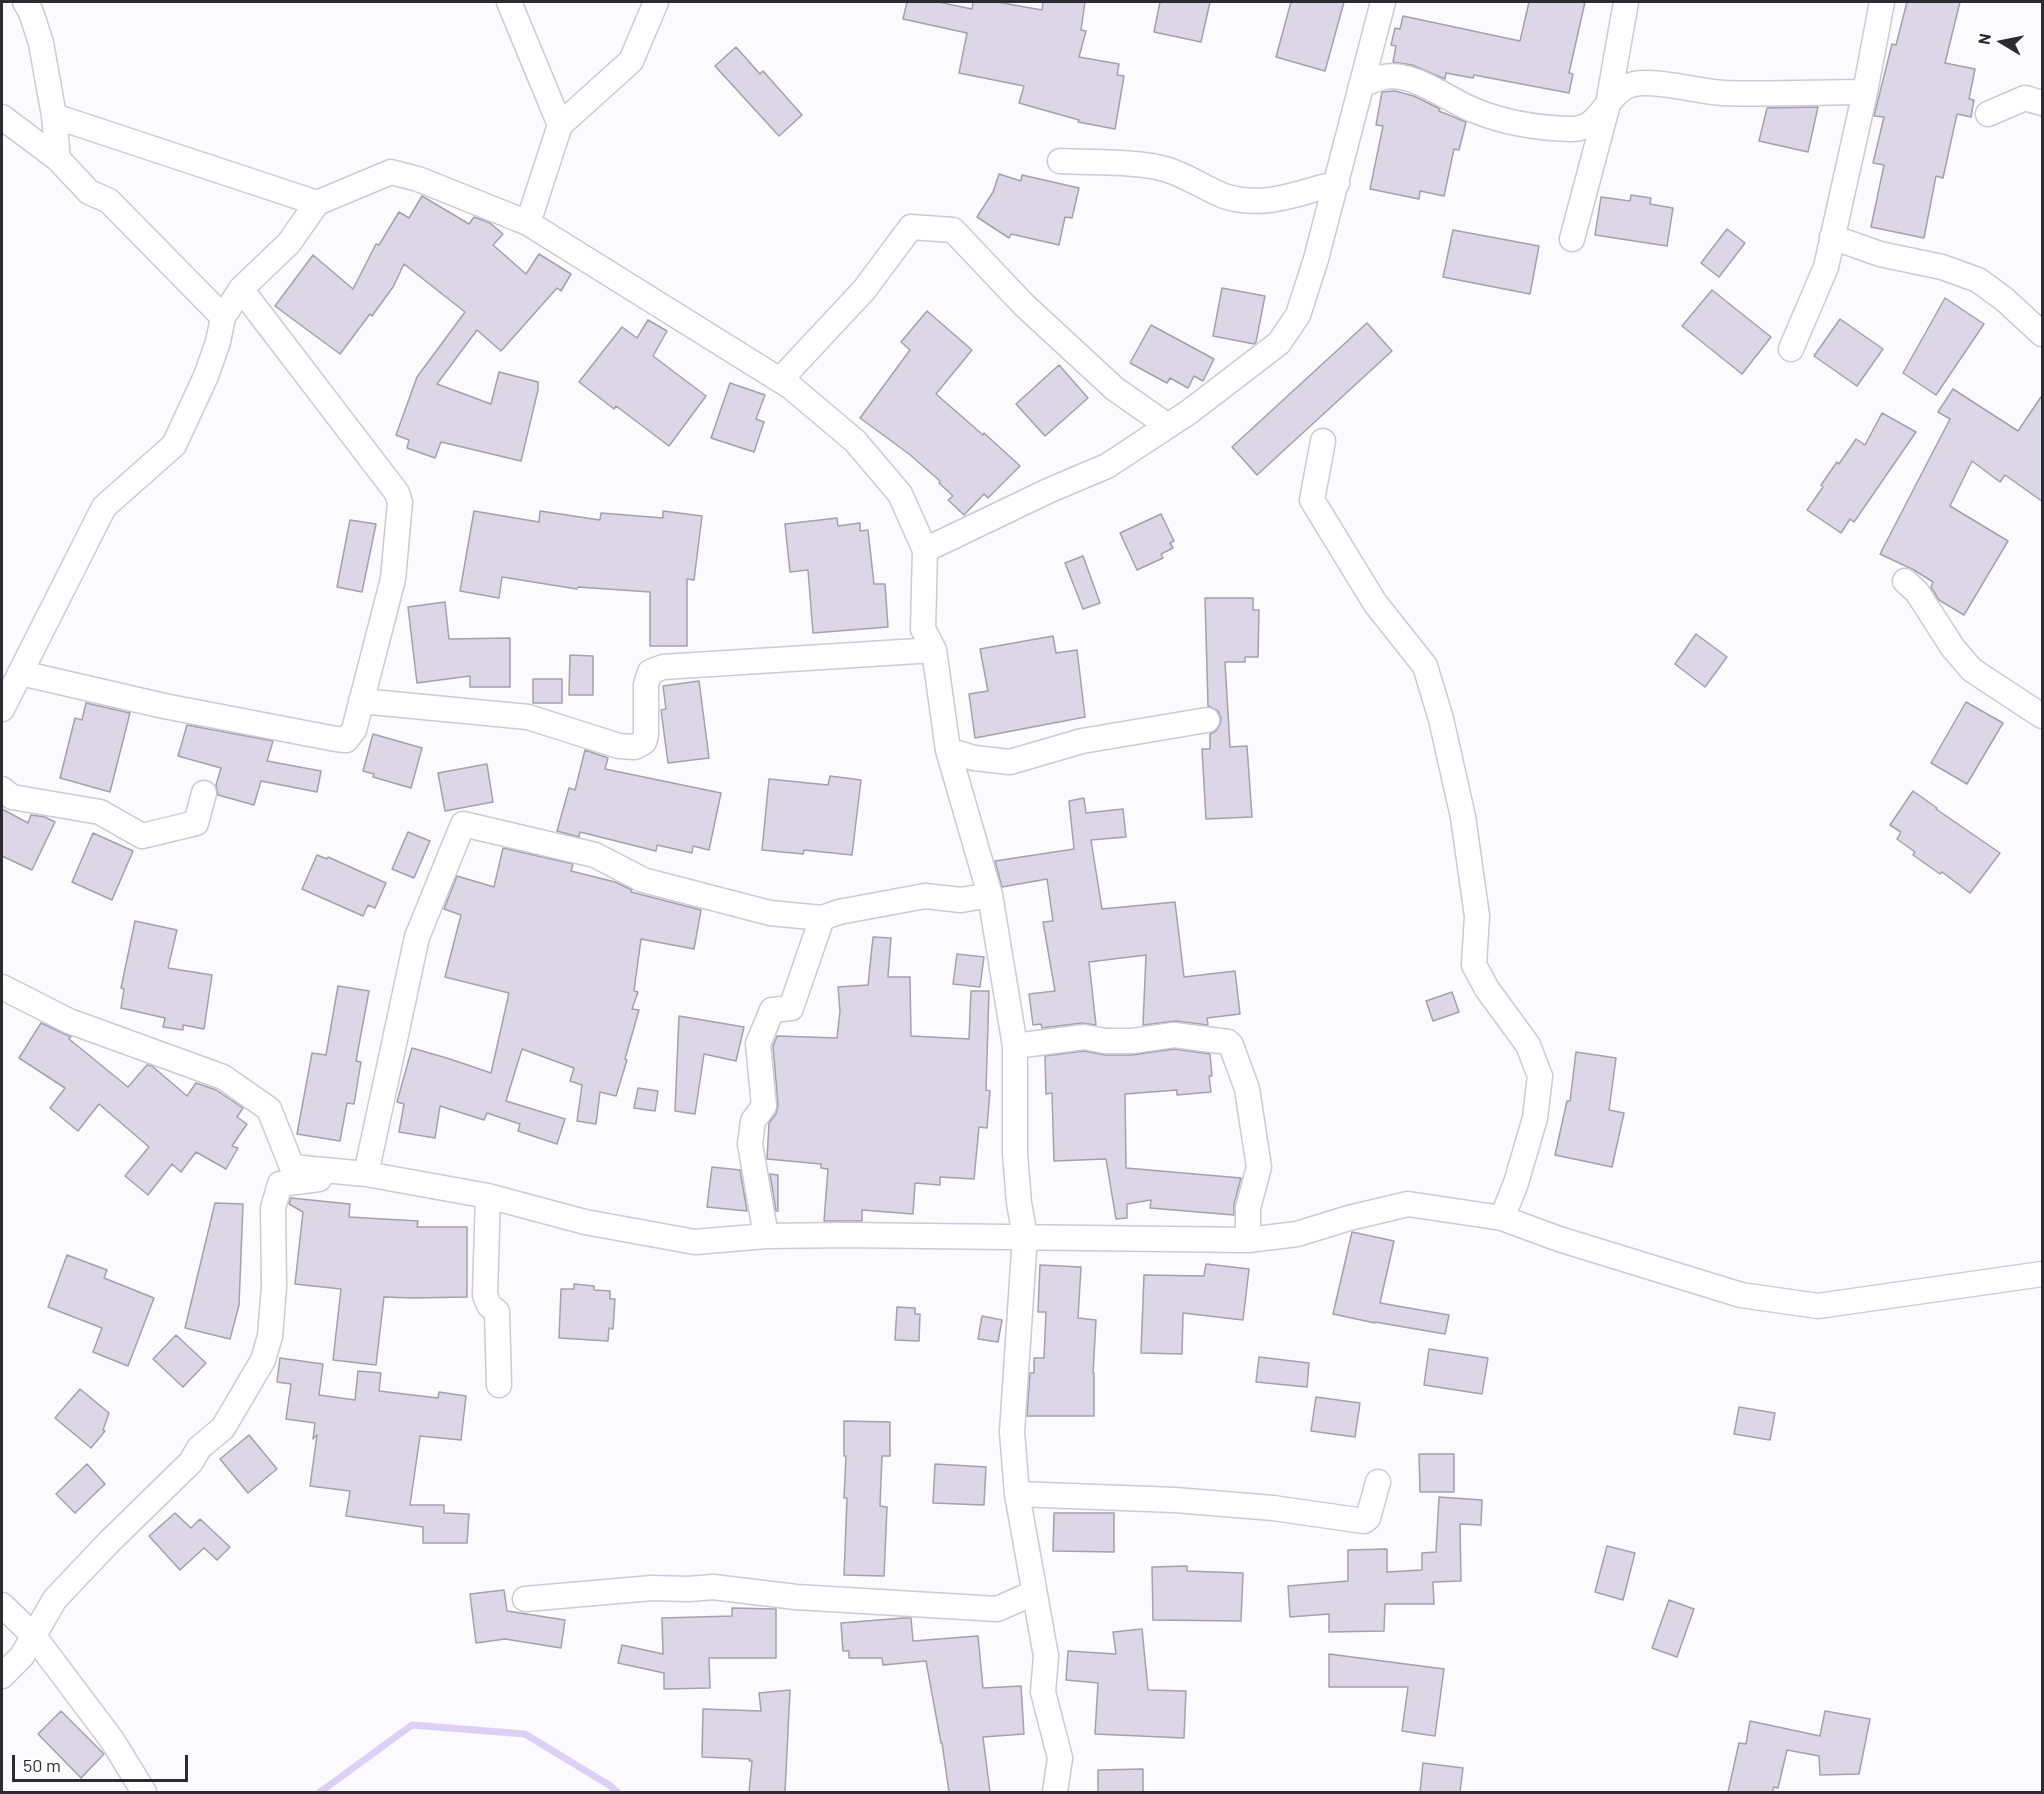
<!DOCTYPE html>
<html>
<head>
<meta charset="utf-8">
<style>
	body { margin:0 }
	#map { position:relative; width:2044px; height:1794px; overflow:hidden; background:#fbfafd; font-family:Barlow,sans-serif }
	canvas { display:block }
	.frame { position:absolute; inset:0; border:3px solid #2c2b31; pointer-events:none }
	.north { position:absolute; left:1972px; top:12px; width:60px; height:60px; -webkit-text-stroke:4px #fff; paint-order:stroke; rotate:280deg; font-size:16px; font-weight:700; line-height:24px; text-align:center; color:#2c2b31 }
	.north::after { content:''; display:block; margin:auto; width:21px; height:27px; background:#2c2b31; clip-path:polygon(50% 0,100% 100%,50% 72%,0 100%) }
	.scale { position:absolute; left:12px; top:1755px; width:176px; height:27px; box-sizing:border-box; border:3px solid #2c2b31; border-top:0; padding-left:8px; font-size:18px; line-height:21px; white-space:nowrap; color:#2c2b31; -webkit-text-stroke:4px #fff; paint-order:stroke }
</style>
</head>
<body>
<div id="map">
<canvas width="2044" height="1794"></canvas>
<div class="frame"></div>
<div class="north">N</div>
<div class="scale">50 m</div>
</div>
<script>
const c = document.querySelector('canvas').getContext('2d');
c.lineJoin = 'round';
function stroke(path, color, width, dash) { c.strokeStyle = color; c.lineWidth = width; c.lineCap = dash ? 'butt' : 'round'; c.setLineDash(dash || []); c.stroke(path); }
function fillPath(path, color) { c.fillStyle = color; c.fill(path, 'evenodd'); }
const stream = new Path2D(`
	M320 1792 412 1725 525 1734 609 1785 617 1792`);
const building = new Path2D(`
	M907 2H938L972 9 973 2H997L1042 10 1043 2H1085L1081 30 1086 31 1079 57 1119 64 1117 75 1124 76 1115 129 1078 122 1079 120 1019 103 1024 86 959 73 967 33 903 19Z
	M1160 2H1210L1201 42 1154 32Z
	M1291 2H1344L1325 71 1276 57Z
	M1529 2H1585L1569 73 1573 74 1569 93 1474 75 1473 78 1446 73 1445 79 1412 65 1393 62 1396 46 1391 45 1395 28 1400 29 1403 16 1520 41Z
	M1907 2H1960L1945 63 1975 69 1969 99 1974 100 1971 117 1957 114 1943 178 1936 176 1924 238 1871 227 1884 165 1873 163 1884 117 1874 116 1892 44 1896 45Z
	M736 47 760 74 763 71 802 115 779 136 715 66Z
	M1395 91 1414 96 1440 109 1439 111 1466 122 1459 150 1454 149 1444 196 1420 191 1419 199 1370 189 1383 126 1376 125 1382 92Z
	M1818 107 1808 152 1759 141 1767 108Z
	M999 174 1021 181 1022 175 1079 188 1072 218 1065 217 1059 245 1011 234 1009 238 977 217 993 192Z
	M1631 195 1651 198 1650 204 1673 208 1667 246 1595 235 1601 197 1630 201Z
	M422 196 469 224 474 217 490 223 503 234 493 245 526 274 539 254 571 274 561 291 557 288 501 351 477 330 437 384 491 404 499 372 538 382V390L521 461 441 442 435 458 407 448 409 440 396 435 417 377 465 312 404 264 393 287 372 316 370 314 340 354 275 306 313 255 353 289 376 244 379 245 399 212 409 218Z
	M1727 229 1745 243 1719 277 1701 263Z
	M1453 230 1539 246 1530 294 1443 277Z
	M1222 288 1265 296 1256 342 1254 344 1213 336Z
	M1712 290 1771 337 1742 374 1682 326Z
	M1945 298 1984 324 1936 395 1903 373Z
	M927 311 972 350 936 394 983 435 984 433 1020 466 988 498 984 494 964 515 948 500 953 496 939 483 940 481 909 454 860 418 910 350 901 342Z
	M1840 319 1883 349 1857 386 1814 356Z
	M648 320 667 331 653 356 706 396 669 446 616 406 614 409 579 382 622 327 637 338Z
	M1367 323 1392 351 1257 475 1232 447Z
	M1151 325 1214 359 1203 381 1194 376 1188 388 1170 378 1167 383 1130 363Z
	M1059 365 1088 398 1045 436 1016 404Z
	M730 383 765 395 756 419 764 422 754 452 711 438Z
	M1953 389 2018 431 2043 394V502L2005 475 2000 482 1972 461 1950 506 2008 541 1964 615 1939 600 1931 587 1933 582 1914 570 1880 554 1950 419 1938 412Z
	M1882 413 1916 432 1854 522 1850 519 1841 533 1807 510 1823 487 1821 485 1837 462 1839 464 1856 439 1865 445Z
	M474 511 539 522 540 511 600 520 601 513 663 518V511L702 516 694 580 687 579V646H650V592L578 587 577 589 502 577 499 598 460 591Z
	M1161 514 1174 541 1170 543 1173 548 1161 554 1163 558 1137 570 1120 533Z
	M837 518 838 526 860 523V531L868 530 874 584H885L888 627 813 633 808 570 790 572 785 524Z
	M350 520 376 524 362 592 337 587Z
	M1083 556 1100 603 1083 609 1065 563Z
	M1205 598H1253V610H1259L1258 657H1245V662H1225L1230 747 1247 746 1252 817 1206 819 1202 749H1210V734L1216 731 1220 724 1221 718 1218 711 1208 706Z
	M445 602 449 639 510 638V687H470V676L417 683 408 607Z
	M1696 634 1727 657 1705 687 1675 664Z
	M1053 636 1056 653 1077 650 1085 717 975 738 969 694 988 691 980 649Z
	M570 655 593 656V695H569Z
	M533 679H562V703H533Z
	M699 681 709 758 668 763 661 710 666 709 663 686Z
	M1966 702 2003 723 1967 784 1931 763Z
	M86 703 130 713 110 792 60 778 75 718 82 720Z
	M187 725 273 741 267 761 321 771 317 792 261 781 254 805 218 795 216 785 221 768 178 756Z
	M373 734 422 748 411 788 373 777 374 774 363 771Z
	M585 750 608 758 605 769 721 793 709 850 693 846 692 853 657 845 656 851 580 832 579 837 557 831 569 788 575 790Z
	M487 764 493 802 445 811 438 773Z
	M830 776 861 780 852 855 804 850 803 854 762 850 769 779 828 785Z
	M1913 791 1937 808 1936 809 2000 853 1970 893 1942 872 1940 874 1913 855 1915 852 1897 839 1901 832 1890 825Z
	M1084 798 1086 813 1123 809 1126 837 1091 840 1102 909 1175 902 1184 977 1235 971 1240 1014 1207 1018 1208 1025 1176 1021 1143 1025 1146 955 1089 962 1096 1025 1082 1023 1042 1028 1041 1024 1033 1025 1029 994 1055 991 1043 922 1053 921 1047 879 1002 887 995 861 1074 849 1069 801Z
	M2 809 28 823 31 815 45 817 55 822 32 870 2 856Z
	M408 832 430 841 414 878 392 869Z
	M93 833 133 851 112 900 72 882Z
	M503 848 573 864 571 871 615 882 632 890 631 892 701 910 694 949 641 939 634 991 638 992 632 1009 639 1010 625 1059 627 1060 616 1096 600 1092 596 1124 577 1121 582 1085 570 1081 574 1068 522 1049 506 1101 565 1119 557 1144 518 1131 520 1124 487 1113 484 1120 440 1106 435 1138 399 1132 404 1104 397 1102 412 1048 450 1059 491 1073 509 993 445 977 461 915 444 909 457 876 494 887Z
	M317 855 327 859 328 857 386 883 375 908 368 905 363 916 302 889Z
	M135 921 177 930 168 968 212 975 204 1029 183 1025V1030L163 1027 165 1018 121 1008 124 989 121 988Z
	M873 937 891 938 888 977H910L911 1036 969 1039 971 991H989L986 1090 990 1091 987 1128 979 1127 974 1179 940 1177V1185L915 1183 913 1214 862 1210V1221H824L828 1169 821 1168V1164L767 1159 769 1123 776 1114 778 1105 773 1046 777 1036 837 1038 840 1011 838 987 868 985Z
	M957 954 984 957 980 987 953 984Z
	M338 986 369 991 356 1061 361 1062 354 1104 347 1103 340 1141 297 1134 312 1053 326 1055Z
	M1452 992 1459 1012 1433 1021 1426 1001Z
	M679 1016 744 1027 736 1061 704 1054 695 1114 675 1111Z
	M41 1023 71 1037 69 1039 128 1087 147 1065 152 1066 187 1096 196 1083 216 1090 243 1108 237 1117 247 1124 232 1146 238 1148 226 1169 196 1152 181 1172 172 1164 148 1195 125 1176 149 1147 99 1104 78 1131 50 1108 65 1088 19 1058Z
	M1174 1049 1210 1054 1212 1076H1209L1211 1092 1177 1095V1090L1125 1094 1126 1168 1241 1178 1234 1204V1215L1150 1208 1151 1200 1127 1204V1218L1116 1219 1106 1159 1054 1161 1052 1093 1046 1094 1045 1056 1084 1051 1105 1055H1132Z
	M1576 1052 1616 1058 1609 1110 1624 1113 1612 1167 1555 1155 1567 1101H1570Z
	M638 1088 658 1091 655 1111 634 1108Z
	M712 1167 740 1170 747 1211 707 1207Z
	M770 1174 778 1175V1211H776Z
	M291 1198 350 1204 349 1217 418 1221 417 1227H467V1297L413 1298 384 1297 376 1365 333 1360 341 1289 295 1284 303 1212 289 1204Z
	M215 1203 243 1204 239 1305 230 1339 185 1328Z
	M1352 1232 1394 1241 1380 1303 1449 1315 1445 1334 1375 1322V1323L1333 1314Z
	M67 1255 107 1270 104 1278 154 1298 128 1366 93 1352 102 1328 48 1307Z
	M1206 1264 1249 1269 1243 1320 1183 1313 1182 1354 1141 1353 1144 1275 1204 1276Z
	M1040 1265 1081 1267 1078 1318 1096 1320 1093 1373H1094V1416H1027L1030 1373H1034V1358H1044L1046 1312H1038Z
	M574 1284 594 1286V1290L610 1291V1299H615L613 1329 609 1328 608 1341 559 1338 561 1289H574Z
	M897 1307 915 1308V1314H920L919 1341 895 1340Z
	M982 1316 1002 1320 998 1342 978 1339Z
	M176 1335 206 1363 183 1387 153 1359Z
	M1429 1349 1488 1358 1482 1394 1424 1385Z
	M1259 1357 1309 1363 1307 1387 1256 1382Z
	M280 1358 323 1364 319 1395 355 1400 358 1371 381 1373 379 1391 438 1398 439 1392 466 1396 461 1440 420 1436 410 1505H444V1513L469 1514 467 1543H423V1527L346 1516 350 1491 310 1486 317 1435 313 1439 315 1423 286 1419 291 1384 277 1382Z
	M80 1389 109 1413 103 1430 105 1431 91 1448 55 1418Z
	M1316 1397 1360 1403 1355 1437 1311 1431Z
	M1739 1407 1775 1413 1770 1440 1734 1434Z
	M844 1421 890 1422V1456H882L880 1506 887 1507 884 1576 844 1575 847 1498H844L846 1456H844Z
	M249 1435 277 1469 248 1493 220 1459Z
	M1419 1454H1454V1492H1420Z
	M87 1464 105 1484 75 1513 56 1494Z
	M935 1464 986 1467 984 1505 933 1503Z
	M1439 1497 1482 1500 1481 1525 1460 1524 1461 1581 1433 1582 1434 1604H1385L1384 1631 1329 1632V1614L1290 1617 1288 1586 1348 1581V1550L1387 1549V1572L1422 1570V1553L1436 1552Z
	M175 1513 191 1528 200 1519 230 1547 217 1560 204 1548 180 1570 149 1536Z
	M1054 1513H1114V1552L1053 1551Z
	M1607 1546 1635 1553 1623 1600 1595 1592Z
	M1187 1566V1571L1243 1573 1241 1621 1153 1620 1152 1567Z
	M504 1590 507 1611 565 1620 561 1648 505 1639 476 1643 470 1594Z
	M1669 1600 1694 1609 1677 1657 1652 1648Z
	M732 1608 776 1609V1658H709L710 1688 664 1689V1673L618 1663 622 1645 663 1654 662 1618 732 1616Z
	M904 1618H911L913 1641 978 1636 983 1688 1021 1686 1024 1734 983 1737 990 1792H949L942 1743H941L926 1661 883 1665 882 1658H849V1651H843L841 1623Z
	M1142 1629 1148 1690 1186 1691 1184 1738 1095 1734 1098 1683 1066 1680 1068 1651 1116 1654 1113 1632Z
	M1329 1654 1444 1669 1435 1736 1402 1731 1408 1687H1329Z
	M790 1690 785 1792H749L752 1761H749L750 1759 702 1757 703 1709 761 1711 759 1693Z
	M61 1711 104 1754 81 1778 38 1734Z
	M1825 1711 1870 1719 1859 1774 1820 1775 1819 1756 1787 1750 1778 1788 1774 1787 1772 1792H1728L1739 1743 1746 1744 1750 1721 1820 1736Z
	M1423 1763 1463 1768 1460 1792H1420Z
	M1143 1769V1792H1098V1770Z`);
const street = new Path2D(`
	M25 2 31 12 41 43 54 116 58 159 89 192 109 201 223 317
	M509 2 560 125 528 223
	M1362 84C1369 82 1376 79 1384 77 1414 71 1449 101 1476 111 1505 123 1539 128 1570 129 1604 130 1605 90 1634 84 1655 79 1700 92 1724 93 1771 95 1818 92 1865 92
	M1988 114 2025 98 2042 103
	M54 116 317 203
	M2 117 58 159
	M560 125 631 61 656 2
	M1060 161C1089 163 1139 161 1165 169 1186 175 1204 188 1224 196 1263 209 1299 193 1337 183
	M1832 237 1880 254 1942 267 1978 280 2004 299 2042 334
	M1572 239 1608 104 1626 2
	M1791 349 1826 267 1865 92 1882 2
	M780 380 864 290 911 227 953 230 1024 305 1115 389 1168 426
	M1323 441 1312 500 1375 603 1425 666 1441 719 1463 817 1477 916 1474 965 1487 989 1528 1045 1540 1076 1535 1118 1516 1183 1502 1218
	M925 550 1050 490 1107 466 1189 412 1279 343 1298 315 1316 259 1383 2
	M1905 581 1917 592 1953 648 1972 670 2042 716
	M21 673 164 706 336 739 346 740 354 730 393 579 400 502 397 493 391 485 241 289
	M361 701 528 717 619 746 635 747 644 742 646 735V685L650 672 663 667 934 650
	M2 709 104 507 174 445 206 376 218 342 223 317 241 289 289 243 317 203 391 172 418 179 528 223 791 387 855 441 900 494 925 550 923 629 934 650 948 750 990 895 1015 1046V1153L1019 1203 1025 1236 1012 1432 1017 1494 1046 1656 1043 1692 1060 1758 1055 1792
	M948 750 974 758 1010 762 1082 741 1207 720
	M2 789 12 797 100 812 142 836 196 823 204 793
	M2 987 69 1021 223 1077 269 1109 292 1167 366 1174 488 1196 585 1222 695 1242 766 1236 846 1235 1248 1240 1297 1234 1349 1218 1408 1204 1502 1218 1559 1239 1741 1295 1818 1306 2042 1274
	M1015 1046 1084 1037 1105 1041H1132L1174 1035 1228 1042 1231 1045 1247 1089 1259 1167 1248 1208V1240
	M366 1174 417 937 463 824 595 855 643 880 770 913 822 918 839 912 925 896 961 900 990 895
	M488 1196 485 1295 489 1305 497 1312 499 1385
	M766 1236 750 1144 753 1121 764 1106 758 1044 772 1010 791 1008 822 918
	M1017 1494 1175 1500 1273 1508 1364 1521 1368 1518 1378 1482
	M525 1599 652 1588 689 1589 713 1587 796 1597 997 1609 1034 1593
	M2 1605 33 1635 112 1740 144 1792
	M2 1676 22 1656 55 1599 110 1541 191 1462 199 1448 223 1428 263 1360 270 1336 274 1287 273 1208 280 1184 319 1179`);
stroke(stream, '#dcd0f7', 7);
fillPath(building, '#dbd7e6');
stroke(building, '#a4a0ae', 1.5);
stroke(street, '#cdc9d8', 27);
stroke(street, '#fff', 24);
</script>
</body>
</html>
